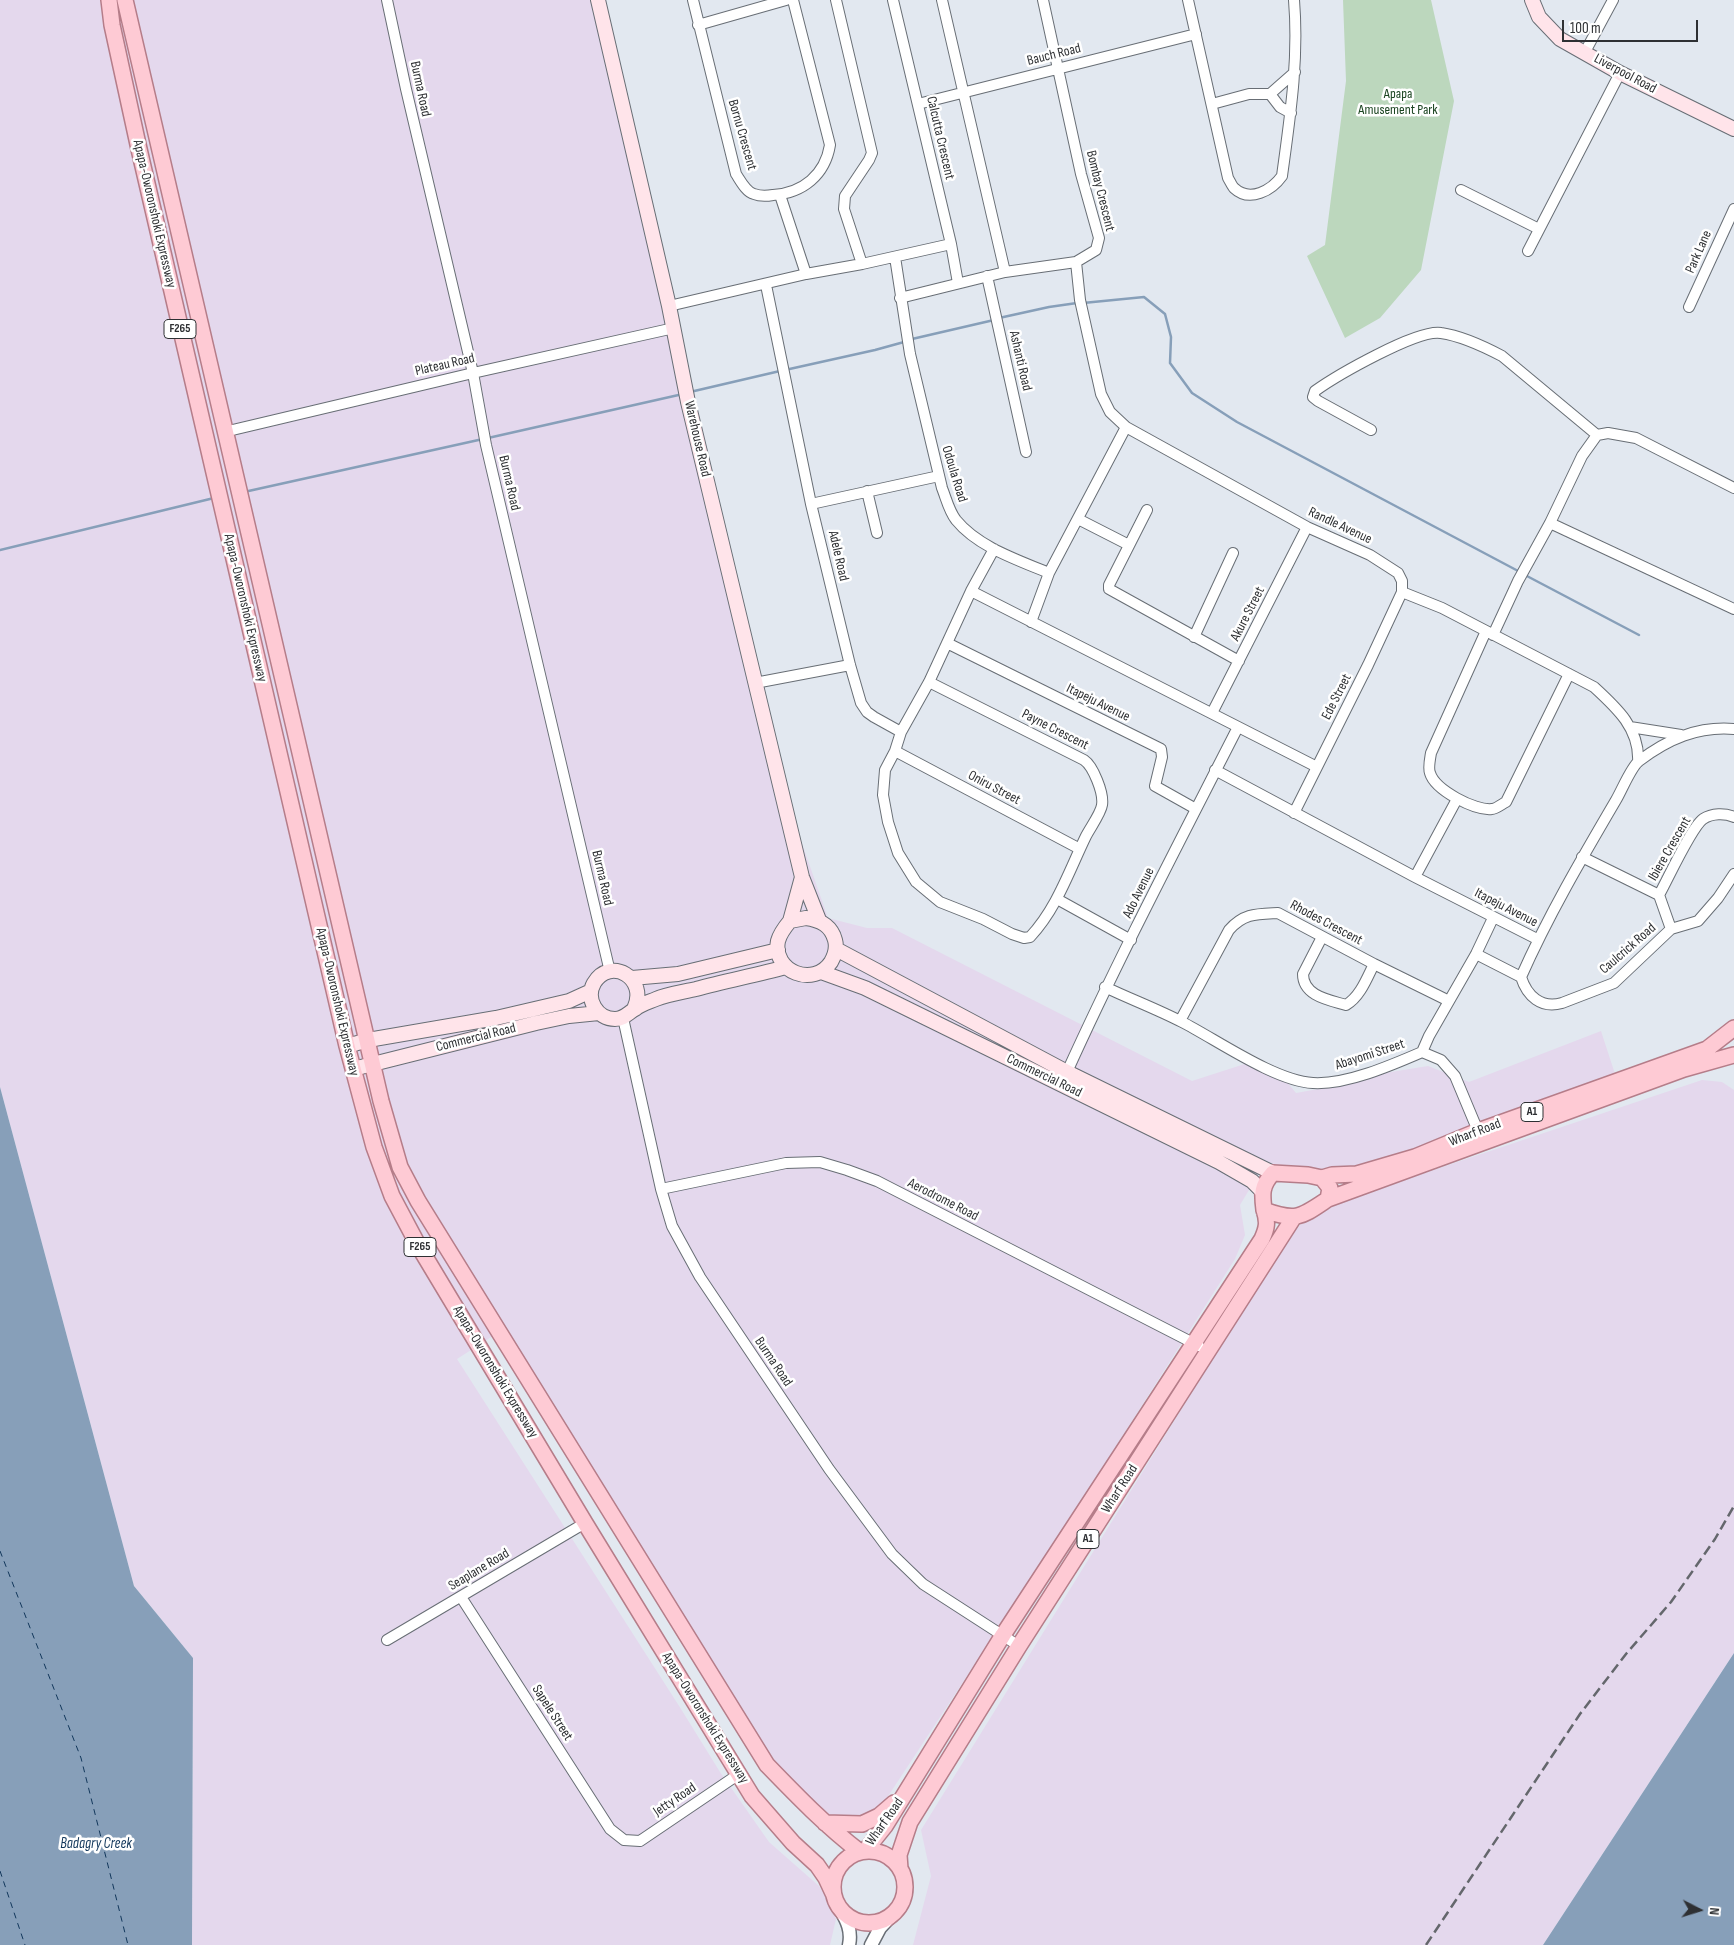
<!DOCTYPE html>
<html>
<head>
<meta charset="utf-8">
<style>
	body { margin:0 }
	#map { position:relative; width:1734px; height:1945px; overflow:hidden; background:#e2e8f0; font-family:"Sofia Sans Condensed",sans-serif }
	canvas { display:block }
	.north { position:absolute; left:1674px; top:1885px; width:50px; height:50px; -webkit-text-stroke:4px #fff; paint-order:stroke; rotate:95deg; font-size:14px; font-weight:700; line-height:20px; text-align:center; color:#2e3033 }
	.north::after { content:''; display:block; margin:auto; width:18px; height:22px; background:#2e3033; clip-path:polygon(50% 0,100% 100%,50% 72%,0 100%) }
	.scale { position:absolute; left:1562px; top:20px; width:136px; height:22px; box-sizing:border-box; border:2px solid #2e3033; border-top:0; padding-left:6px; font-size:15px; line-height:18px; white-space:nowrap; color:#2e3033; -webkit-text-stroke:4px #fff; paint-order:stroke }
</style>
</head>
<body>
<div id="map">
<canvas width="1734" height="1945"></canvas>
<div class="north">N</div>
<div class="scale">100 m</div>
</div>
<script>
const c = document.querySelector('canvas').getContext('2d');
c.lineJoin = 'round';
function fillPath(path, color) { c.fillStyle = color; c.fill(path, 'evenodd'); }
function stroke(path, color, width, dash) { c.strokeStyle = color; c.lineWidth = width; c.lineCap = dash ? 'butt' : 'round'; c.setLineDash(dash || []); c.stroke(path); }
function write(font, color, halo, rows, align = 'center') {
  c.font = font + ' "Sofia Sans Condensed",sans-serif'; c.lineWidth = 5; c.setLineDash([]); c.textBaseline = 'middle'; c.strokeStyle = halo; c.fillStyle = color; for (const [text, x, y, turn = 0] of rows) {
    c.save(); c.translate(x, y); c.rotate((+turn || 0) * Math.PI / 180); c.textAlign = isNaN(turn) ? turn : align; if (halo) c.strokeText(text, 0, 0); c.fillText(text, 0, 0); c.restore();
  }
}
const industrial = new Path2D(`
	M0 0H606L688 373 790 809 828 918 867 928H892L1192 1081 1257 1060 1282 1076 1296 1093 1335 1086 1385 1073 1428 1066 1469 1082 1601 1031 1615 1074 1357 1172 1264 1165 1240 1205 1245 1235 1235 1259 1057 1539 900 1778 879 1810 864 1823 833 1820 770 1770 499 1332 457 1359 681 1709 720 1772 769 1842 819 1886 831 1903 836 1919 830 1945H192L193 1658 134 1586 0 1087Z
	M1702 1080 1722 1082 1734 1090V1653L1543 1945H913L931 1876 921 1830 1283 1245 1308 1216 1347 1199Z`);
const green = new Path2D(`
	M1343 0H1431L1454 101 1421 270 1380 318 1345 338 1307 256 1325 245 1346 81Z`);
const water = new Path2D(`
	M0 1087 134 1586 193 1658 192 1945H0Z
	M1734 1653V1945H1543Z`);
const stream = new Path2D(`
	M1083 303 1144 297 1165 314 1171 337 1170 363 1192 393 1237 422 1520 572
	M999 318 1049 307 1077 303
	M912 339 994 320
	M785 370 875 350 904 342
	M690 392 780 371
	M488 438 683 394
	M244 492 483 439
	M0 550 214 498
	M1525 575 1639 635`);
const ferry = new Path2D(`
	M0 1551 81 1758 128 1945
	M0 1871 25 1945`);
const minor = new Path2D(`
	M387 0 406 89 473 373 486 445 610 972
	M693 0 736 174C740 180 746 192 754 194 759 196 767 196 773 195 803 193 825 175 830 145L793 0
	M836 0 872 153 869 160 845 196 844 209 862 264
	M893 0 951 244 958 283
	M942 0 1005 272
	M1188 0 1228 178C1230 181 1232 186 1234 188 1250 203 1272 190 1282 176 1290 117 1299 60 1294 0
	M698 25 786 0
	M1585 52 1613 0
	M1270 94 1280 107 1291 113
	M918 104 1196 34
	M1212 104 1249 94H1270L1295 72
	M1461 190 1539 229
	M780 195 806 274
	M1528 251 1620 73
	M895 257 910 354 942 488C946 498 949 511 956 520 978 547 1018 560 1049 573
	M1076 262 1080 300 1101 394 1110 412 1126 427 1307 527 1370 555 1398 573 1402 581V592L1368 665 1294 813
	M987 276 1026 452
	M766 285 811 504 850 665 861 703 867 712 874 717 901 732
	M900 298 1005 272 1076 262 1096 250 1099 238 1081 174 1043 0
	M669 306 806 274 862 264 951 244
	M1689 307 1734 209
	M1371 430 1318 401 1313 397 1315 391C1336 376 1417 329 1441 333 1462 336 1483 346 1502 356L1597 435
	M224 432 473 373 674 328
	M867 491 877 533
	M811 504 939 476
	M1147 510 1109 585V589L1239 661
	M1078 519 1129 545
	M1550 523 1734 609
	M971 591 1317 767
	M1402 592 1442 608 1594 687C1617 708 1640 729 1638 762
	M1031 622 1049 573 1126 427
	M1486 631 1431 753C1430 759 1428 768 1430 773 1435 790 1475 811 1492 809 1496 809 1502 804 1506 802L1569 674
	M1493 635 1518 581 1550 523 1582 456 1597 435 1608 433 1636 438 1734 488
	M1194 637 1233 553
	M947 643 1161 749 1162 757 1155 786 1196 809
	M929 682 1084 760C1093 766 1104 793 1102 805 1101 813 1090 828 1086 836 1069 871 1057 908 1030 937L1024 938 1012 934 983 919 940 902 916 882 898 853 888 822 883 795 885 770 895 751 901 732 929 682 971 591 994 549
	M755 683 850 665
	M1212 713 1307 527
	M1630 727 1681 735
	M895 751 1080 849
	M1215 770 1415 877 1537 939
	M1582 857 1659 895 1671 929
	M1415 877 1457 799
	M1659 895C1668 879 1691 828 1703 819 1712 813 1725 813 1734 817
	M1057 899 1131 940
	M1322 937 1303 974C1303 996 1329 1000 1346 1005 1360 997 1367 978 1374 964
	M1476 954 1521 977C1527 996 1541 1009 1562 1003L1614 983 1671 929 1698 921 1718 898 1734 874
	M1521 977C1548 916 1582 858 1616 800 1622 790 1631 767 1639 761 1668 739 1698 726 1734 729
	M1105 987C1130 999 1157 1009 1182 1022 1217 1040 1275 1081 1313 1083 1346 1085 1392 1065 1422 1052L1429 1036 1476 954 1493 918
	M623 1018 661 1189 672 1226 700 1277 829 1469 892 1554 923 1584 1019 1646
	M1180 1021 1229 930C1244 913 1257 914 1278 913L1374 964 1449 1001
	M1422 1052 1441 1060 1455 1076 1478 1131
	M1067 1072C1120 955 1180 841 1238 727
	M661 1189 786 1163 820 1162 847 1170 877 1181 1199 1346
	M461 1597 610 1829 624 1840 640 1841 739 1774
	M387 1640 585 1523`);
const tertiary = new Path2D(`
	M840 1909C847 1921 852 1931 849 1945
	M871 1945 880 1928 892 1915`);
const secondary = new Path2D(`
	M598 0 669 306 688 402 802 877 819 920
	M1532 0 1539 17 1560 39 1620 73 1734 129
	M806 918C820 920 831 925 835 940 837 947 835 955 831 962 814 988 772 972 778 941 780 933 785 927 790 921Z
	M790 921 802 877
	M836 949 1067 1072 1273 1173
	M821 972 865 988 1219 1162 1252 1181 1261 1190
	M632 978 678 974 778 950
	M634 1009C649 978 610 956 594 983 585 999 597 1019 615 1019 624 1019 628 1013 635 1009 641 1004 649 1002 656 999 668 994 683 992 696 989 726 981 756 975 786 967
	M347 1046 368 1040 496 1018 569 1001 591 991
	M353 1069 536 1023 569 1016 599 1013`);
const primary = new Path2D(`
	M109 0 112 25 139 149 347 1046 374 1147 392 1196 418 1245 585 1523 752 1796 793 1843 817 1865 826 1878 833 1893
	M125 0 381 1101 400 1167 418 1201 767 1765C797 1796 826 1826 860 1852
	M1273 1173 1308 1175 1322 1178 1330 1188 1328 1199C1301 1217 1297 1222 1264 1210 1262 1194 1261 1186 1273 1173Z
	M1322 1178 1332 1175 1357 1174 1415 1157 1478 1131 1707 1049 1734 1028
	M1328 1199 1684 1069 1734 1055
	M825 1823 862 1824 879 1816 894 1803
	M865 1851 885 1826 1003 1635 1262 1239C1267 1228 1268 1222 1264 1210
	M833 1887a36 36 0 1 1 72 0a36 36 0 1 1-72 0Z
	M900 1869 899 1855 910 1822 1019 1646 1294 1217`);
const rail = new Path2D(`
	M1426 1945 1580 1714 1626 1654 1671 1602 1715 1539 1734 1506`);
const shields = [
	[180,329,32],
	[1532,1112,22],
	[420,1247,32],
	[1088,1539,22]
];
const shieldNames = [
	["F265",180,329],
	["A1",1532,1112],
	["F265",420,1247],
	["A1",1088,1539]
];
const streetNames = [
	["Bauch Road",1054,55,-14],
	["Liverpool Road",1625,74,28],
	["Burma Road",420,89,78],
	["Bornu Crescent",742,135,74],
	["Calcutta Crescent",940,138,77],
	["Bombay Crescent",1100,191,76],
	["Apapa-Oworonshoki Expressway",154,214,77],
	["Park Lane",1699,252,-66],
	["Ashanti Road",1020,361,77],
	["Plateau Road",445,365,-13],
	["Warehouse Road",697,439,77],
	["Odoula Road",954,474,73],
	["Burma Road",509,483,77],
	["Randle Avenue",1340,526,25],
	["Adele Road",838,556,77],
	["Apapa-Oworonshoki Expressway",245,608,77],
	["Akure Street",1248,614,-63],
	["Ede Street",1337,697,-63],
	["Itapeju Avenue",1098,703,26],
	["Payne Crescent",1055,730,27],
	["Oniru Street",994,788,28],
	["Ibiere Crescent",1670,849,-60],
	["Burma Road",602,878,77],
	["Ado Avenue",1139,893,-64],
	["Itapeju Avenue",1506,908,27],
	["Rhodes Crescent",1326,923,28],
	["Caulcrick Road",1628,949,-41],
	["Apapa-Oworonshoki Expressway",337,1002,77],
	["Commercial Road",476,1038,-14],
	["Abayomi Street",1370,1055,-18],
	["Commercial Road",1044,1076,26],
	["Wharf Road",1475,1133,-21],
	["Aerodrome Road",943,1200,27],
	["Burma Road",773,1362,56],
	["Apapa-Oworonshoki Expressway",495,1372,59],
	["Wharf Road",1120,1489,-57],
	["Seaplane Road",479,1570,-31],
	["Sapele Street",552,1713,57],
	["Apapa-Oworonshoki Expressway",705,1718,58],
	["Jetty Road",675,1800,-34],
	["Wharf Road",885,1822,-55]
];
const parkNames = [
	["Apapa",1398,94],
	["Amusement Park",1398,110]
];
const waterNames = [
	["Badagry Creek",96,1844]
];
fillPath(industrial, '#e4d8ed');
fillPath(green, '#bcd7bd');
fillPath(water, '#879fb9');
stroke(stream, '#879fb9', 2.5);
stroke(ferry, '#12375b', 1, [6, 5]);
stroke(minor, '#686e75', 12);
stroke(tertiary, '#686e75', 15);
stroke(secondary, '#686e75', 16);
stroke(primary, '#b57d89', 18);
stroke(minor, '#fff', 10);
stroke(tertiary, '#fff', 12);
stroke(secondary, '#ffe4ea', 14);
stroke(primary, '#fecad4', 15);
stroke(rail, '#64676c', 2.5, [10, 5]);
for (const [x, y, w] of shields) { const box = new Path2D(); box.roundRect(x - w / 2, y - 9.5, w, 19, 4); c.fillStyle = '#fff'; c.fill(box); stroke(box, '#2e3033', 1); }
write('bold 12px', '#2e3033', null, shieldNames);
write('14px', '#2e3033', '#fff', streetNames);
write('14px', '#1a4420', '#fff', parkNames);
write('italic 15px', '#12375b', '#fff', waterNames);
</script>
</body>
</html>
